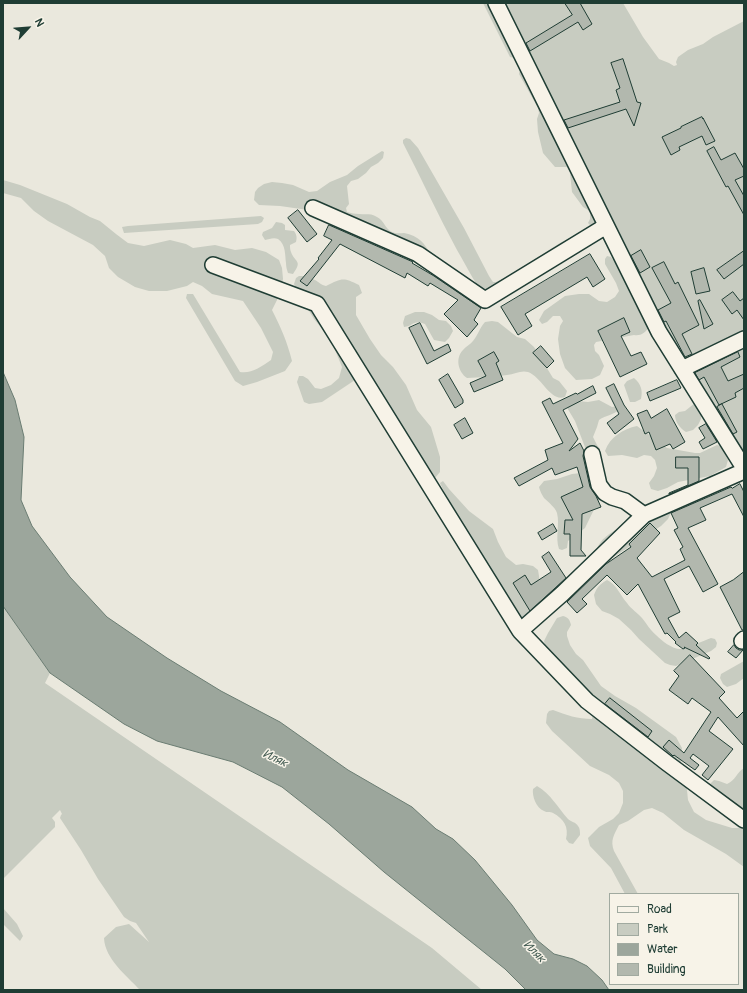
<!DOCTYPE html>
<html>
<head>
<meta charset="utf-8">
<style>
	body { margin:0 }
	#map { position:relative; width:747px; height:993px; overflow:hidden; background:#eae8dd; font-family:Pangolin,sans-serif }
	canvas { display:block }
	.frame { position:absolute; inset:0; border:4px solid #1f3d34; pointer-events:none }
	.legend { position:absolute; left:609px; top:893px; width:130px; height:92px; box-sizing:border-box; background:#f7f3e8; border:1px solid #a1aaa0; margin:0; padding:5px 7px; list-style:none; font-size:12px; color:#1f3d34 }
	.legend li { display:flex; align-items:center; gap:8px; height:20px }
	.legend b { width:20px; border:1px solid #a1aaa0 }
	.north { position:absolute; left:8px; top:8px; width:40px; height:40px; -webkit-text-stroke:3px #f7f3e8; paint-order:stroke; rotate:64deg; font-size:11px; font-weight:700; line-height:16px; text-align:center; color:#1f3d34 }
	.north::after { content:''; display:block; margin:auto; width:14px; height:18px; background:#1f3d34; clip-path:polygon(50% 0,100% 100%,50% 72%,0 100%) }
</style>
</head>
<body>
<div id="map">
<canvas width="747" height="993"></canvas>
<div class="frame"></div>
<ul class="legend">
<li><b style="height:5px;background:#f7f3e8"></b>Road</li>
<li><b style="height:11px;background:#c8ccc1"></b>Park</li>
<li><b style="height:11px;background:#9ca69c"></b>Water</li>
<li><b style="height:11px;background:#b2b8ae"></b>Building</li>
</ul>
<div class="north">N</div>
</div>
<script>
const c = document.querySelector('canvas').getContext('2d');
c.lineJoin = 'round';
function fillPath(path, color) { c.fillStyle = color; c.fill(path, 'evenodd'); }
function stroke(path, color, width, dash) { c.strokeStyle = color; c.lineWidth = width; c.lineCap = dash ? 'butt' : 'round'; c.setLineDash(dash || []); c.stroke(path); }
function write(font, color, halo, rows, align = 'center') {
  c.font = font + ' Pangolin,sans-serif'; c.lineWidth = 3; c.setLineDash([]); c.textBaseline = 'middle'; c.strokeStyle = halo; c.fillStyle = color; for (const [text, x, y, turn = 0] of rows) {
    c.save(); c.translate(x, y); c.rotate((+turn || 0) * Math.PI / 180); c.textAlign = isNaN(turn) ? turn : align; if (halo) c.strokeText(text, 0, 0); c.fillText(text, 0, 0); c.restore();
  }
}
const green = new Path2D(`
	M483 3H623L643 37 659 59 669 63 674 66 677 65 676 62 678 57 688 50 703 44 713 37 744 21V468L609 230 592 227 588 223 590 219V213L588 210 583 207 572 192 570 173 567 167H555L543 153 538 132 537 119 539 113 538 108 519 74 520 69 522 67 517 55 514 58 510 57Z
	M406 138 410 139 418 148 464 228 489 276 493 282H496L507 277 560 243 583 231 588 233 587 245 497 302H490C477 288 467 267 457 250 438 215 421 178 403 143V140Z
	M382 151 384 152 383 158 378 163 371 167 366 173 358 179 351 181 347 186 349 204 346 208 347 212C351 213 355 214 359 214 366 215 371 213 377 217 384 220 385 229 392 232 396 234 400 233 404 233 419 236 425 243 431 256L308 210 280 206 259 205 254 200 255 192 258 188 264 184 272 182 282 183 293 185 309 192 317 191 330 182 347 175 358 166Z
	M3 180 20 185 67 204 90 217 100 221 116 234 128 243 144 246 170 240 186 244 193 248 215 245 235 250 252 248 266 252 279 260 282 268 283 279 279 296 272 310C281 328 287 341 292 361L285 371 257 382 243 386 235 381 186 298 187 294H193L240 372C251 374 261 367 271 360L273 352 261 328 243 301 212 294 202 286 193 282 187 286 167 291H149L135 287 118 277 109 268 105 256 93 245 48 221 34 211 21 198 3 193Z
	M261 216 264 218 262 222 258 224 124 233 122 227 128 226Z
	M276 222 282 223 285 225V230L294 231C297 235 297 238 296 242L290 245C290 247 290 250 291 252 295 263 303 260 293 274L288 273C287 270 286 267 286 263 285 256 286 244 278 239 274 237 269 239 265 240L262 235 263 232 272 228Z
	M607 256 611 257 621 270 638 308C641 315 647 320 649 327 645 333 641 336 634 335L596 342 594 345 595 351 599 355 604 366 600 375 592 379 576 380 565 368 560 354 558 339 560 326 563 321 560 316H553L547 322 542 324 539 320 544 311 565 296 579 294H589L599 301 607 302 615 297 619 291 616 283 605 264V259Z
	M299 276H302C306 277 311 278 315 280 319 282 321 285 326 286 342 278 343 277 359 285L362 293 356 297V315L370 339 381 355 393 367 406 385 417 410 431 427 440 457V472L435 478 429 476 358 378 322 402 309 404 304 402 297 382 299 376H303L308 379 315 388 321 389 331 385 339 378 342 367 333 345 323 330 314 319 296 290 294 284 296 278Z
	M415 312H424L432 315 439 320 446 321 451 326 453 331 449 338 445 342 434 340 425 324C413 319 414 326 404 327L403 323 405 316Z
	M492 321 498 322 517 337 525 339 534 347 553 378 559 381 567 391 565 397C550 402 542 377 528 372 521 370 515 374 507 375 494 377 480 377 467 378 458 372 455 358 463 350 466 346 470 345 473 341 478 335 479 329 485 322Z
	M634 378C641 384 643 390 641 399L635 402H630L624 385 627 381Z
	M567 400 588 402 599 400 612 407 618 406 620 409C614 415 606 415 599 420L597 427 593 437 597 445 600 449 598 456 588 455 575 421 566 406Z
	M695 403 701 411V419L698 425 693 430 686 432C680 428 675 422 675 415L679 412 685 411Z
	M637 426 667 448 695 453H700L717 445 721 446 728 460 726 467 710 476 678 482 667 488 658 491 651 489 649 483 654 476 657 468 655 460 651 456 644 455 637 458 622 455 608 456 605 451C610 437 623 429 637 426Z
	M600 471 602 493 585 528 568 541 567 548 562 550 559 549C555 537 560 525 557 513 555 507 549 503 544 498 542 495 540 491 539 487L544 481 557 479 572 474Z
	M443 481 449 489 469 511 493 529 498 542 506 557 516 565 523 564 533 566 538 570 539 576 541 590 529 619 524 623 490 571 483 557 460 526 440 483Z
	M627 498 647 505 666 501 674 506 668 519 661 526 609 560 605 561 595 552C602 537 608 535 620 527 625 524 629 519 632 515L629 511 615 507 611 503Z
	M607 580C617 585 620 595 627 603 631 609 638 613 642 618 647 624 650 630 656 635 662 641 673 650 682 649 690 647 703 641 711 638L715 639 717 643 716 647 711 651 676 666 670 665 665 663 639 639 631 630 619 619 610 614 602 611 596 604 594 595C597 587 600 584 607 580Z
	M3 606 50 673 45 683 432 948 482 990H140C126 975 105 959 104 938L116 927 129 924 149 942 136 923 130 921 124 917 98 879 81 850 60 818 61 815 62 814 60 810 52 818 55 822V827L3 879Z
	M563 616C568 617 570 620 571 625L567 632V636L570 645 576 654 583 660 601 686 615 696 636 708 676 737 682 748 681 767 687 790 688 800 694 812 706 820 732 828H740L744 829V867L726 854 684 830 663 813 652 808 644 810 628 821 619 825C614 835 610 840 614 851L638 894H625L611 868 590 846 588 838 599 827 613 819 619 813 623 803V791L619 783 609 775 590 766 552 731 546 723 547 714 549 711 553 710C566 715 578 719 592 719L593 714 586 707 580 705 574 699 545 646 544 641 548 633 557 618Z
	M744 661V678L736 684 727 687 723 684 720 678 721 674Z
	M744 768V815L712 791 710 784 714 780 719 781 727 784C735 781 737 772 744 768Z
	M537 786C551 794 558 808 568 819 571 822 576 822 578 826 580 828 580 832 580 835L573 844 569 843 566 839C569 827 564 819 553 813 550 811 547 813 544 811 536 808 532 796 533 789Z
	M3 908 17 924 23 936 20 941 3 924Z`);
const water = new Path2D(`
	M3 372 15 400 24 437 21 500 32 526 70 577 107 617 167 658 221 691 280 722 348 770 412 807 436 829 453 839 475 860 512 905 537 940 554 954 573 959 587 966 602 980 609 990H526L505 969 384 872 329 824 282 787 233 762 157 741 124 724 50 673 3 606Z`);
const building = new Path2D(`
	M565 3H580L592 24 583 30 578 22 530 51 526 43 572 15Z
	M623 59 637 102 641 103 634 126 626 109 568 128 564 120 620 102 616 90 620 88 611 63Z
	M702 117 703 119V118L715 141 706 145 702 136 679 147 680 150 671 155 662 137 681 128V127Z
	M714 147 721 160 735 153 744 169V176L735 180 744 196V215L728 186 726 187 707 151Z
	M298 210 317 234 307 242 288 218Z
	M329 225 413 262 412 263 434 276 481 308 474 320 478 324 467 337 444 314 458 300 430 283 428 286 407 273 405 278 340 244 307 286 300 281 319 259 318 258 332 240 324 236Z
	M641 250 650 267 640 273 631 256Z
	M744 251V264L724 279 717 270Z
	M590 254 605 279 593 287 587 277 525 314 532 326 518 335 501 307Z
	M664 262 675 284 678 282 699 325 682 334 692 354 685 357 666 321 664 322 658 310 671 303 652 268Z
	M704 268 710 291 696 294 691 272Z
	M733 292 740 301 744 298V320L737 310 732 314 722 300Z
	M700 300 713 324 704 329 698 301Z
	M624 318 630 332 621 336 631 356 641 352 647 364 620 377 598 331Z
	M420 323 434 351 448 344 451 351 427 364 409 328Z
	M541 346 554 361 547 368 533 353Z
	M494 352 499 361 496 363 503 380 474 392 470 383 486 376 478 361Z
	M738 352 740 357 721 367 728 381 744 374V388L735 393 736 397 719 405 704 377 699 380 695 373Z
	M448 374 463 400V403L455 408 439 380Z
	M677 380 681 388 650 401 647 393Z
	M614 384 624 405 634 419 615 434 607 423 619 414 606 388Z
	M593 386 596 393 563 410 578 439 569 451 580 443 584 451 583 456 590 487 596 496 601 507 582 514 581 550 586 556H570V534H564L565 520H573L561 497 583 487 577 467 555 475 552 468 519 486 514 478 548 460 545 450 563 443 542 402 550 398 553 404 576 393 577 394Z
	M722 404 737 432 733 434 717 407Z
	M667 409 685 442 673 449 670 444 656 450 649 432 645 434 637 414 647 410 651 418Z
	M465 418 473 433 462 439 454 425Z
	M706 424 717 442 703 449 699 442 705 438 699 428Z
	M676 457H699V481L669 494V493L688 485V468H676Z
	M740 484 744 492V517L732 494 700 508 706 520 688 528 718 584 703 592 689 566 664 579 680 612 668 618 679 638 686 632 698 643 696 645 710 658 709 659 684 647 685 648 683 649 675 643 676 642 667 633 665 634 638 584 627 595 607 575 582 599 587 604 577 613 567 602 606 564 631 547 629 544 650 523 660 533 637 558 652 577 685 560 680 549 683 547 674 530 678 528 671 513 731 487 732 488Z
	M553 524 557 531 542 540 538 533Z
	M549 552 566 578 530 611 513 583 525 575 531 585 551 572 542 557Z
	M744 572V630H742L720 587 733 580Z
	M734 645 736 648 739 650H743L736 658 728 652Z
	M690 655 725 692 719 698 737 718 744 711V746L718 717 709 731 733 749 708 780 702 775 709 766 693 754 690 758 699 765 695 770 674 755 673 756 663 747 669 740 684 753 711 712 692 698 688 704 669 690 679 676 674 671Z
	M610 698 652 731 648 737 605 704Z`);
const minor = new Path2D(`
	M496 3 659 332 744 468
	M313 208 418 254 485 300 606 226
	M213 265 317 304 520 631 562 594 644 515 744 471
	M682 369 744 339
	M592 454 599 485 605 493 612 497 625 501 644 515
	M520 631 587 701 667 763 744 820
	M742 641 744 639`);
const waterNames = [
	["Иляк",275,759,25],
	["Иляк",534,952,45]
];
fillPath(green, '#c8ccc1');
fillPath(water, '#9ca69c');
stroke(water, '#6a7c72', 1);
fillPath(building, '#b2b8ae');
stroke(building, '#1f3d34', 1);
stroke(minor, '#1f3d34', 18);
stroke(minor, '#f7f3e8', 15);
write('italic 12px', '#445c53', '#f7f3e8', waterNames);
</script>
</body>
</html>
